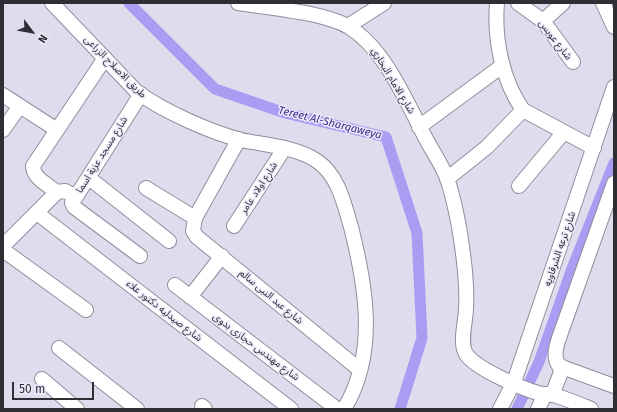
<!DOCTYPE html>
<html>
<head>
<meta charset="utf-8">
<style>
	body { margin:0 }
	#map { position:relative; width:617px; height:412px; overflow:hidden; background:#dedded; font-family:"Fira Sans",sans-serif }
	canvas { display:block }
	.frame { position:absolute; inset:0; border:4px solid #2e2e34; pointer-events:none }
	.north { position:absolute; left:12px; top:12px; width:40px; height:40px; -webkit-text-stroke:3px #ebeafb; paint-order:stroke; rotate:122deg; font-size:11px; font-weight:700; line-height:16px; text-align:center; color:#2e2e34 }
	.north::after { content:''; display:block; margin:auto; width:14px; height:18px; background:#2e2e34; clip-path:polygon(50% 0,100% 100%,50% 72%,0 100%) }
	.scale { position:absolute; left:12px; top:382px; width:82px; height:18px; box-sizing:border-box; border:2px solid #2e2e34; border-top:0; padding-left:5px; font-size:12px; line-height:14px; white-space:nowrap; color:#2e2e34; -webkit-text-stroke:3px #ebeafb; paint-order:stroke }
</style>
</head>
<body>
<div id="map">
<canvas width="617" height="412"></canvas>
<div class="frame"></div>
<div class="north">N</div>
<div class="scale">50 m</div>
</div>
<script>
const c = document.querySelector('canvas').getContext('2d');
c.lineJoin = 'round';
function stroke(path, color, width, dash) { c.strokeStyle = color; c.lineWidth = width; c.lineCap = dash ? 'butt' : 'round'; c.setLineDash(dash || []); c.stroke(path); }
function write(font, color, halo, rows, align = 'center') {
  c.font = font + ' "Fira Sans","Noto Sans Arabic",sans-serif'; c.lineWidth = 3; c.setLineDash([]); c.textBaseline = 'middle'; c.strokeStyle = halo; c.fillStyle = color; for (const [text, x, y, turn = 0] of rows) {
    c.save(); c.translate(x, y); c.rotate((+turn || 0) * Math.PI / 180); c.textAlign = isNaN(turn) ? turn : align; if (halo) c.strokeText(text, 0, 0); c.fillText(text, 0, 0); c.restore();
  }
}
const canal = new Path2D(`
	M129 3 215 89 285 113 386 137 417 233 422 338 400 409
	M517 409 539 362 571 271 614 163`);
const minor = new Path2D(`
	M52 3 137 92C163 111 210 132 241 140 265 145 296 147 317 161 338 175 344 203 351 227 366 286 378 353 344 409
	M238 3C269 8 323 12 349 27 385 49 406 101 425 137 432 151 443 166 448 181 457 210 462 241 465 271 466 284 467 296 466 308 466 322 459 342 466 354 476 369 521 388 538 393 543 394 549 394 554 395 566 399 579 404 591 409
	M497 3C494 39 502 80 523 110L594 148
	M518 3 543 21 573 62
	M603 3 614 27
	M543 21 563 3
	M348 26 384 3
	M3 95 57 130
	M419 127 502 66
	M3 130 20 106
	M239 139 195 218 193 231 197 237 360 370
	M89 178 169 241
	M447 179 487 147 523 110
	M614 183 559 338C556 347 553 357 559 366L614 386
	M519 186 564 132
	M146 188 195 218
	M57 192C48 185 33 178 33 166L105 58
	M37 213 291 409
	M234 226 284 149
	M3 246 57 192 65 191 76 197
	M3 250 86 310
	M140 256 74 207 72 203 141 94
	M175 285 337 409
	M190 297 222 256
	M59 348 137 409
	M42 379 77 409
	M552 395 563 367
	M202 406 205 409
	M500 409 514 382 614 87
	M538 409 545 394`);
const streetNames = [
	["شارع عويس",555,40,52],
	["طريق الاصلاح الزراعى",115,67,45],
	["شارع الامام البخاري",393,81,59],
	["شارع مسجد عزبة اسما",102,155,-58],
	["شارع اولاد عامر",259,188,-57],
	["شارع ترعه الشرقاويه",560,249,-71],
	["شارع عبد النبى سالم",271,297,40],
	["شارع صيدليه دكتور علاء",164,311,38],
	["شارع مهندس حجازى بدوى",256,347,37]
];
const waterNames = [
	["Tereet Al-Sharqaweya",330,123,14]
];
stroke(canal, '#a99df3', 11);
stroke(minor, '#8f8e9e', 16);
stroke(minor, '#fff', 14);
write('10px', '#2e2e34', '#ebeafb', streetNames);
write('italic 11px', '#44298b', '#ebeafb', waterNames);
</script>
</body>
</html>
